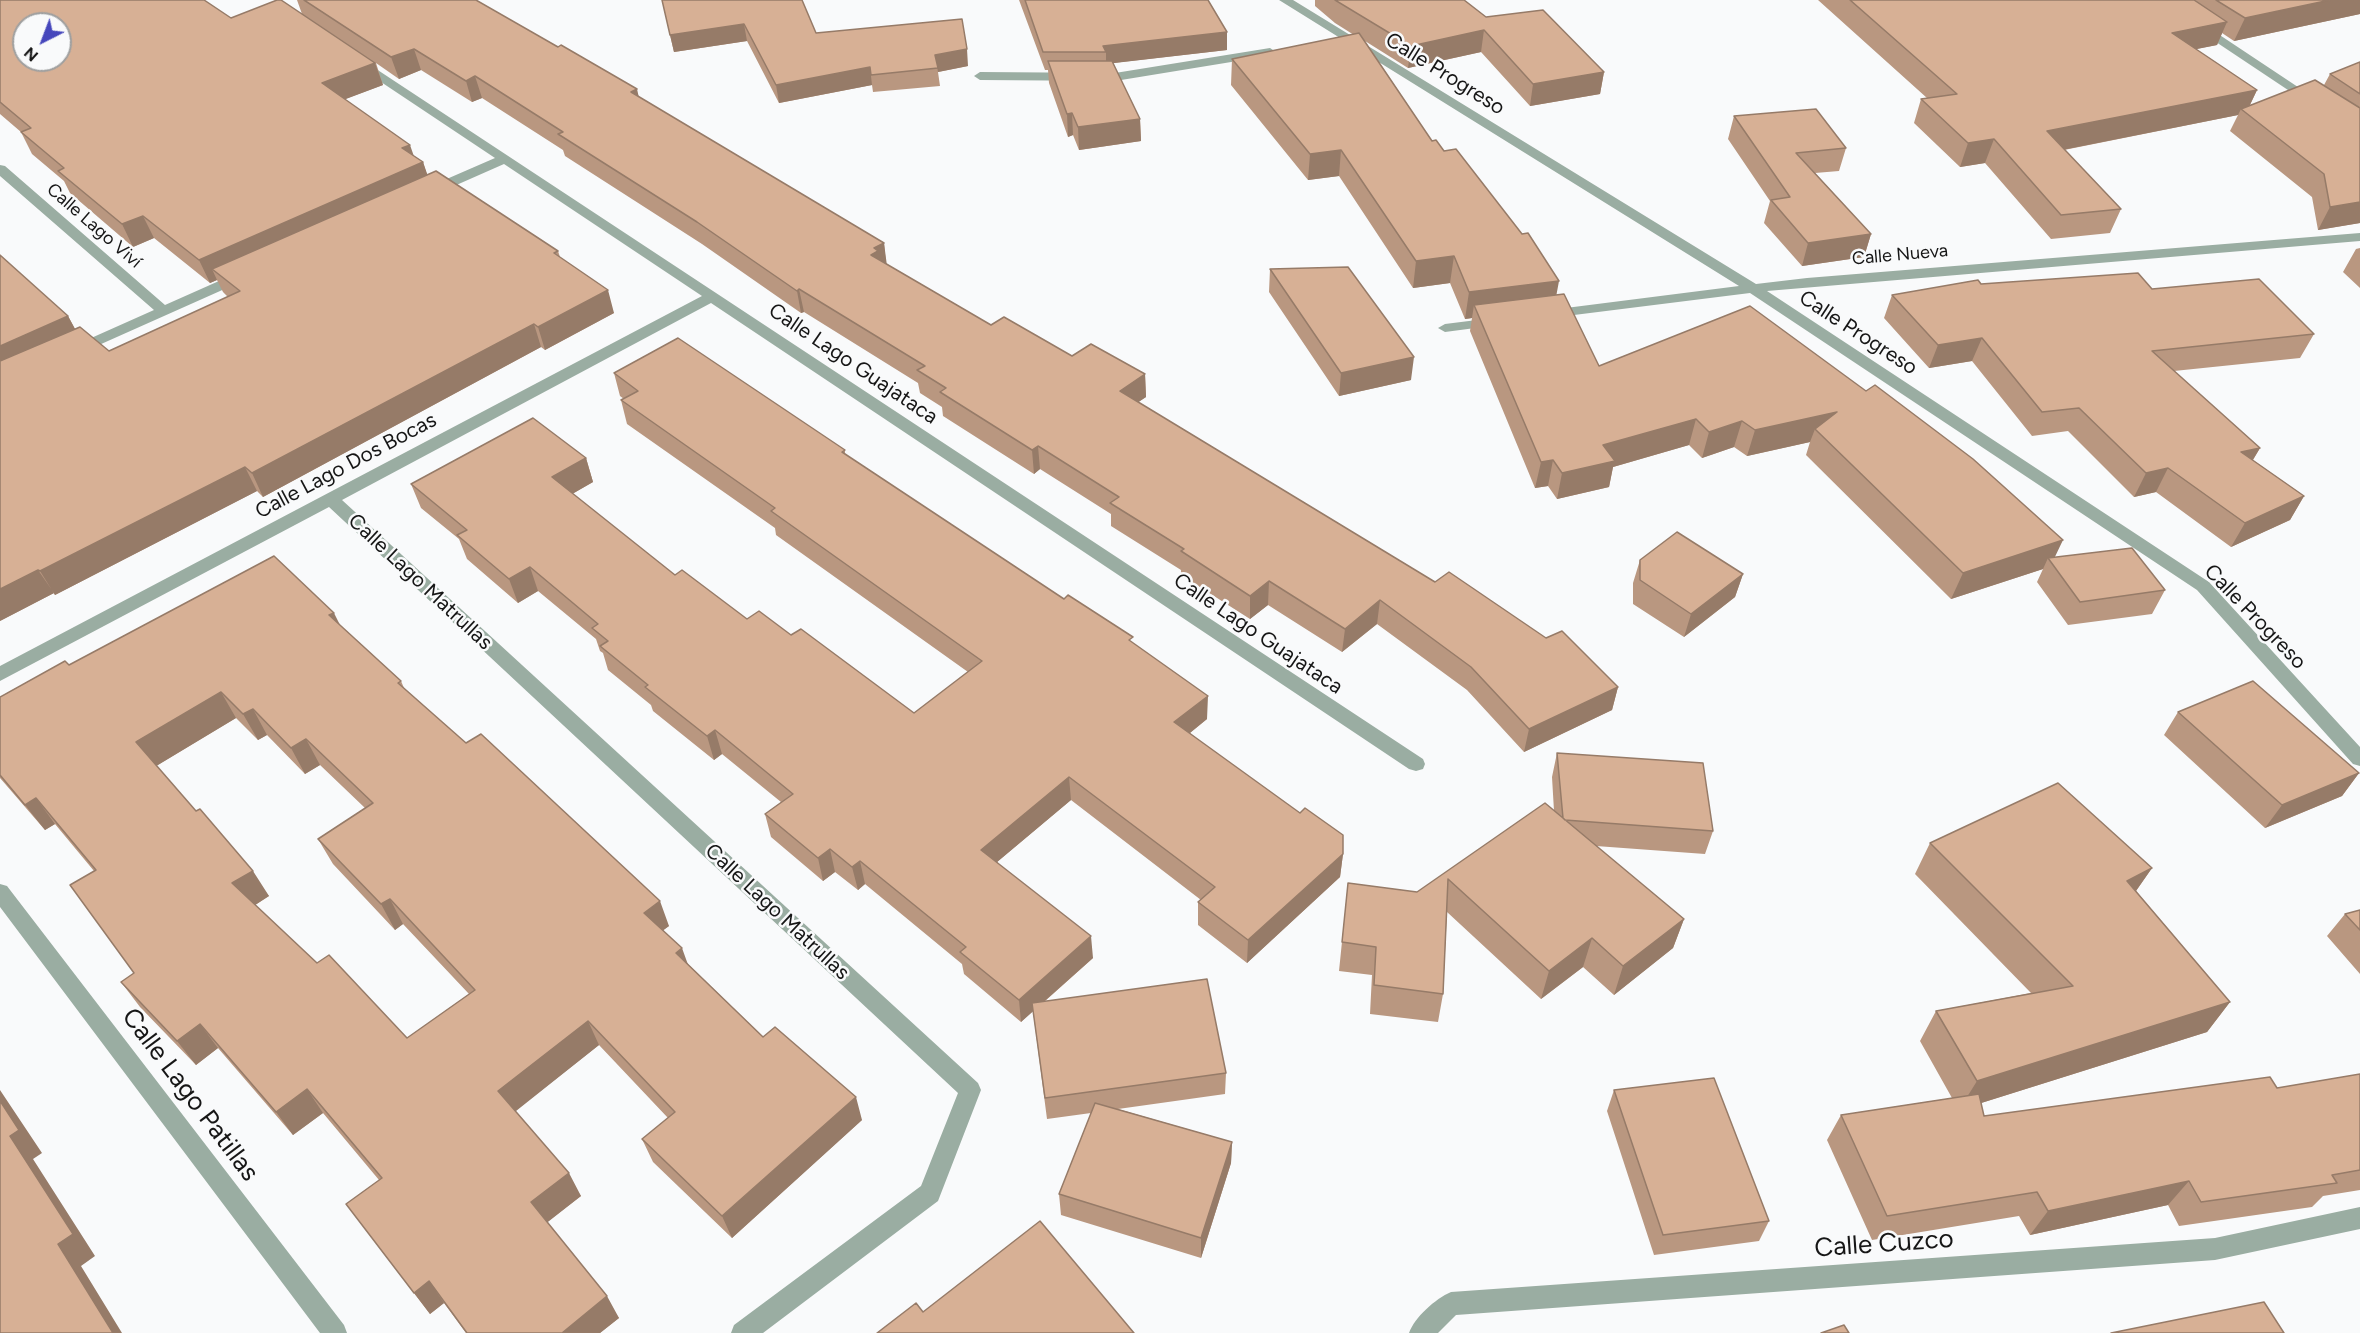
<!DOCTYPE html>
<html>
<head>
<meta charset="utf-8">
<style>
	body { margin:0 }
	#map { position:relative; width:2360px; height:1333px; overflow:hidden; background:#f9fafb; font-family:Figtree,sans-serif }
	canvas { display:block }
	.north { position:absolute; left:12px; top:12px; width:60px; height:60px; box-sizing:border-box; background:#f9fafb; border:2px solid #9e9f9f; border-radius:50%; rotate:222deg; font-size:16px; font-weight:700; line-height:24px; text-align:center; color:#161616 }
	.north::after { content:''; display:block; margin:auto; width:21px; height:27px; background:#4647bc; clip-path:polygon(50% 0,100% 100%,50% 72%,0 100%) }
</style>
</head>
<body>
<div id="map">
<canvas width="2360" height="1333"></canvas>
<div class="north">N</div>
</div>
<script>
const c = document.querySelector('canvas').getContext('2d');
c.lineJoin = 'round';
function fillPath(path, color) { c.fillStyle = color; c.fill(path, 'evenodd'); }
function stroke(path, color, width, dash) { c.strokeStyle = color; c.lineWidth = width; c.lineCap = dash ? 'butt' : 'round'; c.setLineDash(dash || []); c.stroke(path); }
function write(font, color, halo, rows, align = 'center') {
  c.font = font + ' Figtree,sans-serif'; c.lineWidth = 5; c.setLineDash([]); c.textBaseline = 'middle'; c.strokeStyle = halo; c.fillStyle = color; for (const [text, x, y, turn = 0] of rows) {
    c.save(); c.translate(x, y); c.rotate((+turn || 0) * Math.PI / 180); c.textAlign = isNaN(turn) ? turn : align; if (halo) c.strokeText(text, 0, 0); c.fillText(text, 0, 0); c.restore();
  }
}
const lane = new Path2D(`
	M1270 48 1276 52 1274 55 1115 81 980 80 974 76 980 72 1115 73Z`);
const street = new Path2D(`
	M1279 0H1293L1756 284 1807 278 2360 233V241L1767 291 2209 582 2360 747V766L2353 764 2197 590 1750 293 1550 318 1545 317 1543 314 1545 311 1550 310 1739 286Z
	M2153 0H2167L2319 101 2317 104H2309Z
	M361 59 1423 759 1425 764 1423 769 1416 771 1409 769 711 303 342 500 978 1083 981 1090 938 1201 763 1333H731L734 1325 921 1186 958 1093 329 507 0 681V666L702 296 504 164 436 194H426L424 191 426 188 495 158 357 66 355 63 357 60Z
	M0 165 5 166 165 305 237 273 242 272 249 276 247 279 81 353H71L68 350 71 347 154 310 0 176Z
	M1493 318 1500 322 1498 325 1445 332 1438 328 1445 324Z
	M0 884 7 886 344 1325 347 1333H320L0 907Z
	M2360 1207V1229L2215 1260 1456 1315 1438 1333H1409C1415 1317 1435 1299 1451 1292L2215 1238Z`);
const wall = new Path2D(`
	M0 0 231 18 302 14 297 0H476L884 243 886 264 991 325 1072 356 1145 374 1146 397 1138 402 1435 582 1618 687 1612 710 1524 752 1467 690 1377 624 1342 652 1268 605 1250 619 1181 575V570L1111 526V514L1040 469 1034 474 943 416 942 407 920 393 918 383 804 312 801 313 702 244 565 156 563 150 482 98 472 102 421 70 399 79 376 63 383 85 345 99 414 156 423 162 427 175 558 251 560 257 614 313 545 350 541 347 263 497 257 491 55 595 54 593 0 621 68 316 75 329 109 351 228 297 223 292 217 280 210 283 154 238 133 247 70 193 64 181 32 154 21 132 0 114Z
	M662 0 816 33 968 66 938 72 940 86 873 92 872 85 779 103 747 41 674 52Z
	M1019 0H1208L1227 50 1113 63 1140 119 1141 141 1079 150 1073 135 1068 137 1049 83 1048 70H1045Z
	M1315 0H1464L1486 17 1604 72 1600 94 1530 106 1481 52 1408 68 1365 41 1432 141 1444 151 1556 295 1599 366 1750 306 2055 558 2165 590 2152 614 2068 625 2037 582 2043 569 1951 599 1806 455 1810 442 1747 456 1734 447 1702 458 1689 445 1613 467 1609 487 1557 499 1548 486 1535 488 1470 331 1472 318 1465 319 1450 283 1413 288 1339 176 1308 180 1231 85 1232 59 1354 35 1335 23 1315 6Z
	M1818 0H2360V14L2234 41 2222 33 2217 45 2196 49 2257 90 2250 105 2324 85 2330 74 2360 62V223L2318 230 2312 197 2230 131 2238 115 2064 150 2121 209 2110 233 2051 239 1985 163 1960 167 1914 123 1921 99 1927 98Z
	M1734 116 1846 148 1839 171 1815 173 1871 234 1864 257 1802 266 1764 223 1770 201 1728 139Z
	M2360 248V288L2343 272 2356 249Z
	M1270 269 1411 380 1339 396 1269 292Z
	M1981 284 2152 289 2314 334 2300 358 2174 371 2260 448 2253 460 2304 496 2290 520 2231 547 2156 492 2134 497 2068 431 2032 436 1972 361 1929 368 1884 318 1892 295Z
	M614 373 845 450V454L1064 599 1133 643 1207 719 1190 733 1343 854 1340 877 1247 963 1198 925V902L1201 900 1071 800 997 862 1093 958 1044 1002 1226 1073 1225 1094 1118 1109 1232 1142 1231 1163 1201 1258 1061 1215 1059 1194 1091 1113 1047 1119 1033 1011 1021 1022 964 974 962 964 865 884 858 890 835 872 823 881 771 837 765 814 781 802 722 754 714 760 653 711 651 705 608 670 603 653 600 651 596 639 538 591 518 603 467 559 459 539 421 508 411 484 586 458 593 482 572 494 675 575 747 619 791 635 914 713 968 672 776 535 775 528 627 424 621 400 624 399 620 396Z
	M1640 560 1743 574 1735 597 1684 637 1633 604V583Z
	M340 625 401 681 404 688 669 926 663 930 688 964 763 1037 862 1120 732 1238 653 1162 642 1139 668 1118 599 1045 515 1111 581 1196 547 1222 619 1318 600 1333H466L444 1303 430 1314 346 1204 379 1180 323 1113 293 1135 218 1048 196 1065 140 1007 121 982 134 973 94 871 55 824 45 830 0 778V697L69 665ZM236 718 258 740 267 735 305 774 320 765 365 808 318 839 333 864 395 930 403 924 469 994 407 1038 317 963 255 905 269 896 156 766Z
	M2178 712 2359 773 2342 796 2265 828 2164 735Z
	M1557 753 1713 831 1705 854 1596 846 1684 919 1673 948 1614 995 1583 967 1541 999 1447 912 1443 994 1438 1022 1370 1014 1372 975 1339 971 1348 883 1417 892 1554 811 1552 777Z
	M1930 843 2152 868 2136 891 2230 1002 2207 1032 1981 1103 1984 1116 2277 1088 2360 1074V1190L2323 1196 2312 1207 2179 1226 2168 1205 2030 1235 2019 1216 1872 1240 1827 1140 1841 1115 1952 1098 1920 1041 1936 1011 2031 993 1915 874Z
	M2360 910V974L2327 936 2345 914Z
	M1614 1090 1769 1221 1759 1241 1654 1255 1607 1111Z`);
const shadedWall = new Path2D(`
	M2330 0H2360V14L2234 41 2245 18Z
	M2227 22 2217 45 2162 56 2172 33Z
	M744 24 747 41 674 52 670 35Z
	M1484 30 1481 52 1408 68 1411 46Z
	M1227 32V50L1106 64V52L1103 46Z
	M414 49 421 70 399 79 391 57Z
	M967 49 968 66 938 72 935 55Z
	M375 63 383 85 330 105 322 83Z
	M870 67 872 85 779 103 776 85Z
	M1604 72 1600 94 1530 106 1533 84Z
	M475 76 482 98 472 102 466 81Z
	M637 89 642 111 631 92Z
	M2257 90 2246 113 2241 109 2238 115 2037 155 2047 131Z
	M1072 113 1073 135 1068 137 1067 114Z
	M1140 119 1141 141 1079 150 1078 127Z
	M1994 139 1985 163 1960 167 1968 143Z
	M410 145 417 165 423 162 431 185 212 269 217 280 210 283 199 260 402 148Z
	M1341 150 1339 176 1308 180 1310 154Z
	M2360 202V223L2318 230 2330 207Z
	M143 216 154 238 133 247 122 224Z
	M1871 234 1864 257 1802 266 1808 243Z
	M884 243 887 266 871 255 874 248Z
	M1454 256 1450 283 1413 288 1416 261Z
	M1559 281 1554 308 1474 305 1472 318 1465 319 1469 292Z
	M799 289 804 312 801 313 797 291Z
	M608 290 614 313 545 350 538 327Z
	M68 316 81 340 0 376V346Z
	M534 324 541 347 263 497 252 473Z
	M1982 338 1972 361 1929 368 1938 345Z
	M1414 357 1411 380 1339 396 1341 373Z
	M1145 374 1146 397 1121 414 1120 391Z
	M1837 412 1815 429 1810 442 1747 456 1755 430Z
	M1696 419 1689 445 1613 467 1609 487 1557 499 1562 473 1603 445Z
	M1742 421 1734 447 1702 458 1709 432Z
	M1038 446 1040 469 1034 474 1032 450Z
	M2260 448 2246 471 2241 452Z
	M586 458 593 482 560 501 552 477Z
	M1553 460 1548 486 1535 488 1541 462Z
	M245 467 257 491 55 595 40 571Z
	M2168 468 2156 492 2134 497 2146 473Z
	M2304 496 2290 520 2231 547 2245 523Z
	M2063 540 2052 563 2048 558 2043 569 1951 599 1963 573Z
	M530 567 538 591 518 603 509 579Z
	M38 570 54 593 0 621V589Z
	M1743 574 1735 597 1684 637 1691 614Z
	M1269 581 1268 605 1250 619V596Z
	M1380 600 1377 624 1342 652 1345 629Z
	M334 613 347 639 329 615Z
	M1618 687 1612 710 1524 752 1529 729Z
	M221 692 236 718 153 768 136 742Z
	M1208 696 1207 719 1175 745 1174 722Z
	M253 709 267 735 258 740 243 714Z
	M715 730 722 754 714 760 707 736Z
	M306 739 320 765 305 774 291 748Z
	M2359 773 2342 796 2265 828 2282 805Z
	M1069 777 1071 800 984 873 981 850Z
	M36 798 55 824 45 830 25 805Z
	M830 849 835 872 823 881 818 858Z
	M1343 854 1340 877 1247 963 1248 940Z
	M860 861 865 884 858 890 852 867Z
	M2152 868 2131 898 2127 881Z
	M253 871 269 896 249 909 232 883Z
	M390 899 403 924 395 930 381 904Z
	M660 901 669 926 653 938 644 913Z
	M1684 919 1673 948 1614 995 1623 966Z
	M1091 936 1093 958 1021 1022 1019 1000Z
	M1592 938 1583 967 1541 999 1549 971Z
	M682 948 691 973 676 953Z
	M2230 1002 2207 1032 1959 1110 1977 1081Z
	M588 1021 599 1045 511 1115 498 1091Z
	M200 1024 218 1048 196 1065 177 1041Z
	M307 1089 323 1113 293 1135 276 1112Z
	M0 1090 42 1153 33 1159 95 1256 81 1266 122 1333H113L58 1244 10 1136 0 1101Z
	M856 1097 862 1120 732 1238 722 1216Z
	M1232 1142 1231 1163 1201 1258V1238Z
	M569 1173 581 1196 544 1225 531 1202Z
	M2189 1181 2168 1205 2030 1235 2048 1211Z
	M429 1281 444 1303 430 1314 414 1293Z
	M607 1296 619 1318 600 1333H562Z`);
const building = new Path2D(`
	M0 0H204L231 18 277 0H281L375 63 322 83 410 145 402 148 423 162 199 260 143 216 122 224 58 171 64 168 21 132 31 128 0 102ZM24 24H60V60H24Z
	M304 0H476L558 47 561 45 637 89 631 92 884 243 874 248 878 251 871 255 991 325 1004 317 1072 356 1091 344 1145 374 1120 391 1435 582 1449 572 1546 638 1562 631 1618 687 1529 729 1471 667 1380 600 1345 629 1269 581 1250 596 1181 551 1184 549 1110 503 1119 497 1038 446 1032 450 940 392 946 388 917 370 925 366 799 289 797 291 697 222 558 134 563 132 475 76 466 81 414 49 391 57Z
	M662 0H802L816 33 962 19 967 49 935 55 938 68 871 75 870 67 776 85 744 24 670 35Z
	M1025 0H1208L1227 32 1103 46 1106 52H1043Z
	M1335 0H1464L1486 17 1543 10 1604 72 1533 84 1484 30 1411 46Z
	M1850 0H2194L2227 22 2172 33 2257 90 2047 131 2121 209 2061 215 1994 139 1968 143 1921 99 1957 94Z
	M2216 0H2330L2245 18Z
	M1359 33 1432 141 1436 140 1444 151 1456 149 1522 234 1528 233 1559 281 1469 292 1454 256 1416 261 1341 150 1310 154 1232 59Z
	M1048 61H1112L1140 119 1078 127 1072 113 1067 114Z
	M2360 62V94L2330 74Z
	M2315 80 2360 108V202L2330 207 2324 174 2241 109Z
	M1816 109 1846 148 1796 153 1871 234 1808 243 1771 200 1790 197 1734 116Z
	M436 171 558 251 554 253 608 290 538 327 534 324 252 473 245 467 40 571 38 570 0 589V361L80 327 109 351 240 291 212 269Z
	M0 255 68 316 0 346Z
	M1348 267 1414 357 1341 373 1270 269Z
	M2138 273 2152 289 2259 279 2314 334 2152 351 2260 448 2241 452 2304 496 2245 523 2168 468 2146 473 2079 408 2042 412 1982 338 1938 345 1892 295 1978 280 1981 284Z
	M1564 294 1599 366 1750 306 1866 391 1875 385 1973 459 2063 540 1963 573 1815 429 1837 412 1755 430 1742 421 1709 432 1696 419 1603 445 1615 461 1562 473 1553 460 1541 462 1474 305Z
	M678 338 845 450 842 452 1064 599 1068 595 1133 637 1129 640 1208 696 1174 722 1300 813 1305 808 1343 835V854L1248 940 1198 902 1215 887 1069 777 981 850 1091 936 1019 1000 960 952 966 947 860 861 852 867 830 849 818 858 765 814 793 794 715 730 707 736 645 687 648 685 600 646 608 641 592 628 598 624 530 567 509 579 457 535 467 530 411 484 533 418 586 458 552 477 675 575 682 570 747 619 759 611 791 635 801 629 914 713 982 661 771 511 775 508 621 400 638 391 614 373Z
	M1677 532 1743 574 1691 614 1640 580V560Z
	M2132 548 2165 590 2080 602 2048 558Z
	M274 556 334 613 329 615 401 681 398 683 466 743 481 734 660 901 644 913 682 948 676 953 763 1037 775 1027 856 1097 722 1216 642 1139 675 1112 588 1021 498 1091 569 1173 531 1202 607 1296 562 1333H467L429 1281 414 1293 346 1204 382 1178 307 1089 276 1112 200 1024 177 1041 121 982 134 973 70 885 96 870 36 798 25 805 0 775V697L65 661 69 665ZM221 692 243 714 253 709 291 748 306 739 373 803 318 839 381 904 390 899 475 990 407 1038 329 955 317 963 232 883 253 871 200 809 196 811 136 742Z
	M2253 681 2359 773 2282 805 2178 712Z
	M1557 753 1703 763 1713 831 1565 820 1563 818Z
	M2058 783 2152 868 2127 881 2230 1002 1977 1081 1936 1011 2073 986 1930 843Z
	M1545 803 1684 919 1623 966 1592 938 1549 971 1448 879 1443 994 1374 985 1376 947 1342 942 1348 883 1417 892Z
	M2360 910V930L2345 914Z
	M1207 979 1226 1073 1045 1098 1032 1003Z
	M2360 1074V1170L2332 1175 2337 1183 2201 1202 2189 1181 2048 1211 2037 1192 1887 1216 1841 1115 1979 1094 1984 1116 2270 1077 2277 1088Z
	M1714 1078 1769 1221 1663 1235 1614 1090Z
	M0 1101 19 1130 10 1136 73 1234 58 1244 113 1333H0Z
	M1095 1103 1232 1142 1201 1238 1059 1194Z
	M1040 1221 1134 1333H877L916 1303 923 1312Z
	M2264 1302 2284 1333H2111Z
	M1844 1325 1849 1333H1821Z`);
const farStreetnames = [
	["Calle Lago Viví",94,226,41],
	["Calle Nueva",1900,255,-5]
];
const streetNames = [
	["Calle Progreso",1445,74,32],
	["Calle Progreso",1858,333,33],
	["Calle Lago Guajataca",853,364,34],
	["Calle Lago Dos Bocas",346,466,-28],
	["Calle Lago Matrullas",420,582,43],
	["Calle Progreso",2255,617,46],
	["Calle Lago Guajataca",1258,634,34],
	["Calle Lago Matrullas",777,912,43]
];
const nearStreetnames = [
	["Calle Lago Patillas",190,1095,53],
	["Calle Cuzco",1884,1244,-4]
];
fillPath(lane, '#9aada2');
fillPath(street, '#9aada2');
fillPath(wall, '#b99780');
fillPath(shadedWall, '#967b68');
fillPath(building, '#d7b095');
stroke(building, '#967b68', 1.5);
write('18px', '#161616', '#f9fafb', farStreetnames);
write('21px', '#161616', '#f9fafb', streetNames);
write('26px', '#161616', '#f9fafb', nearStreetnames);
</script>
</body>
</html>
